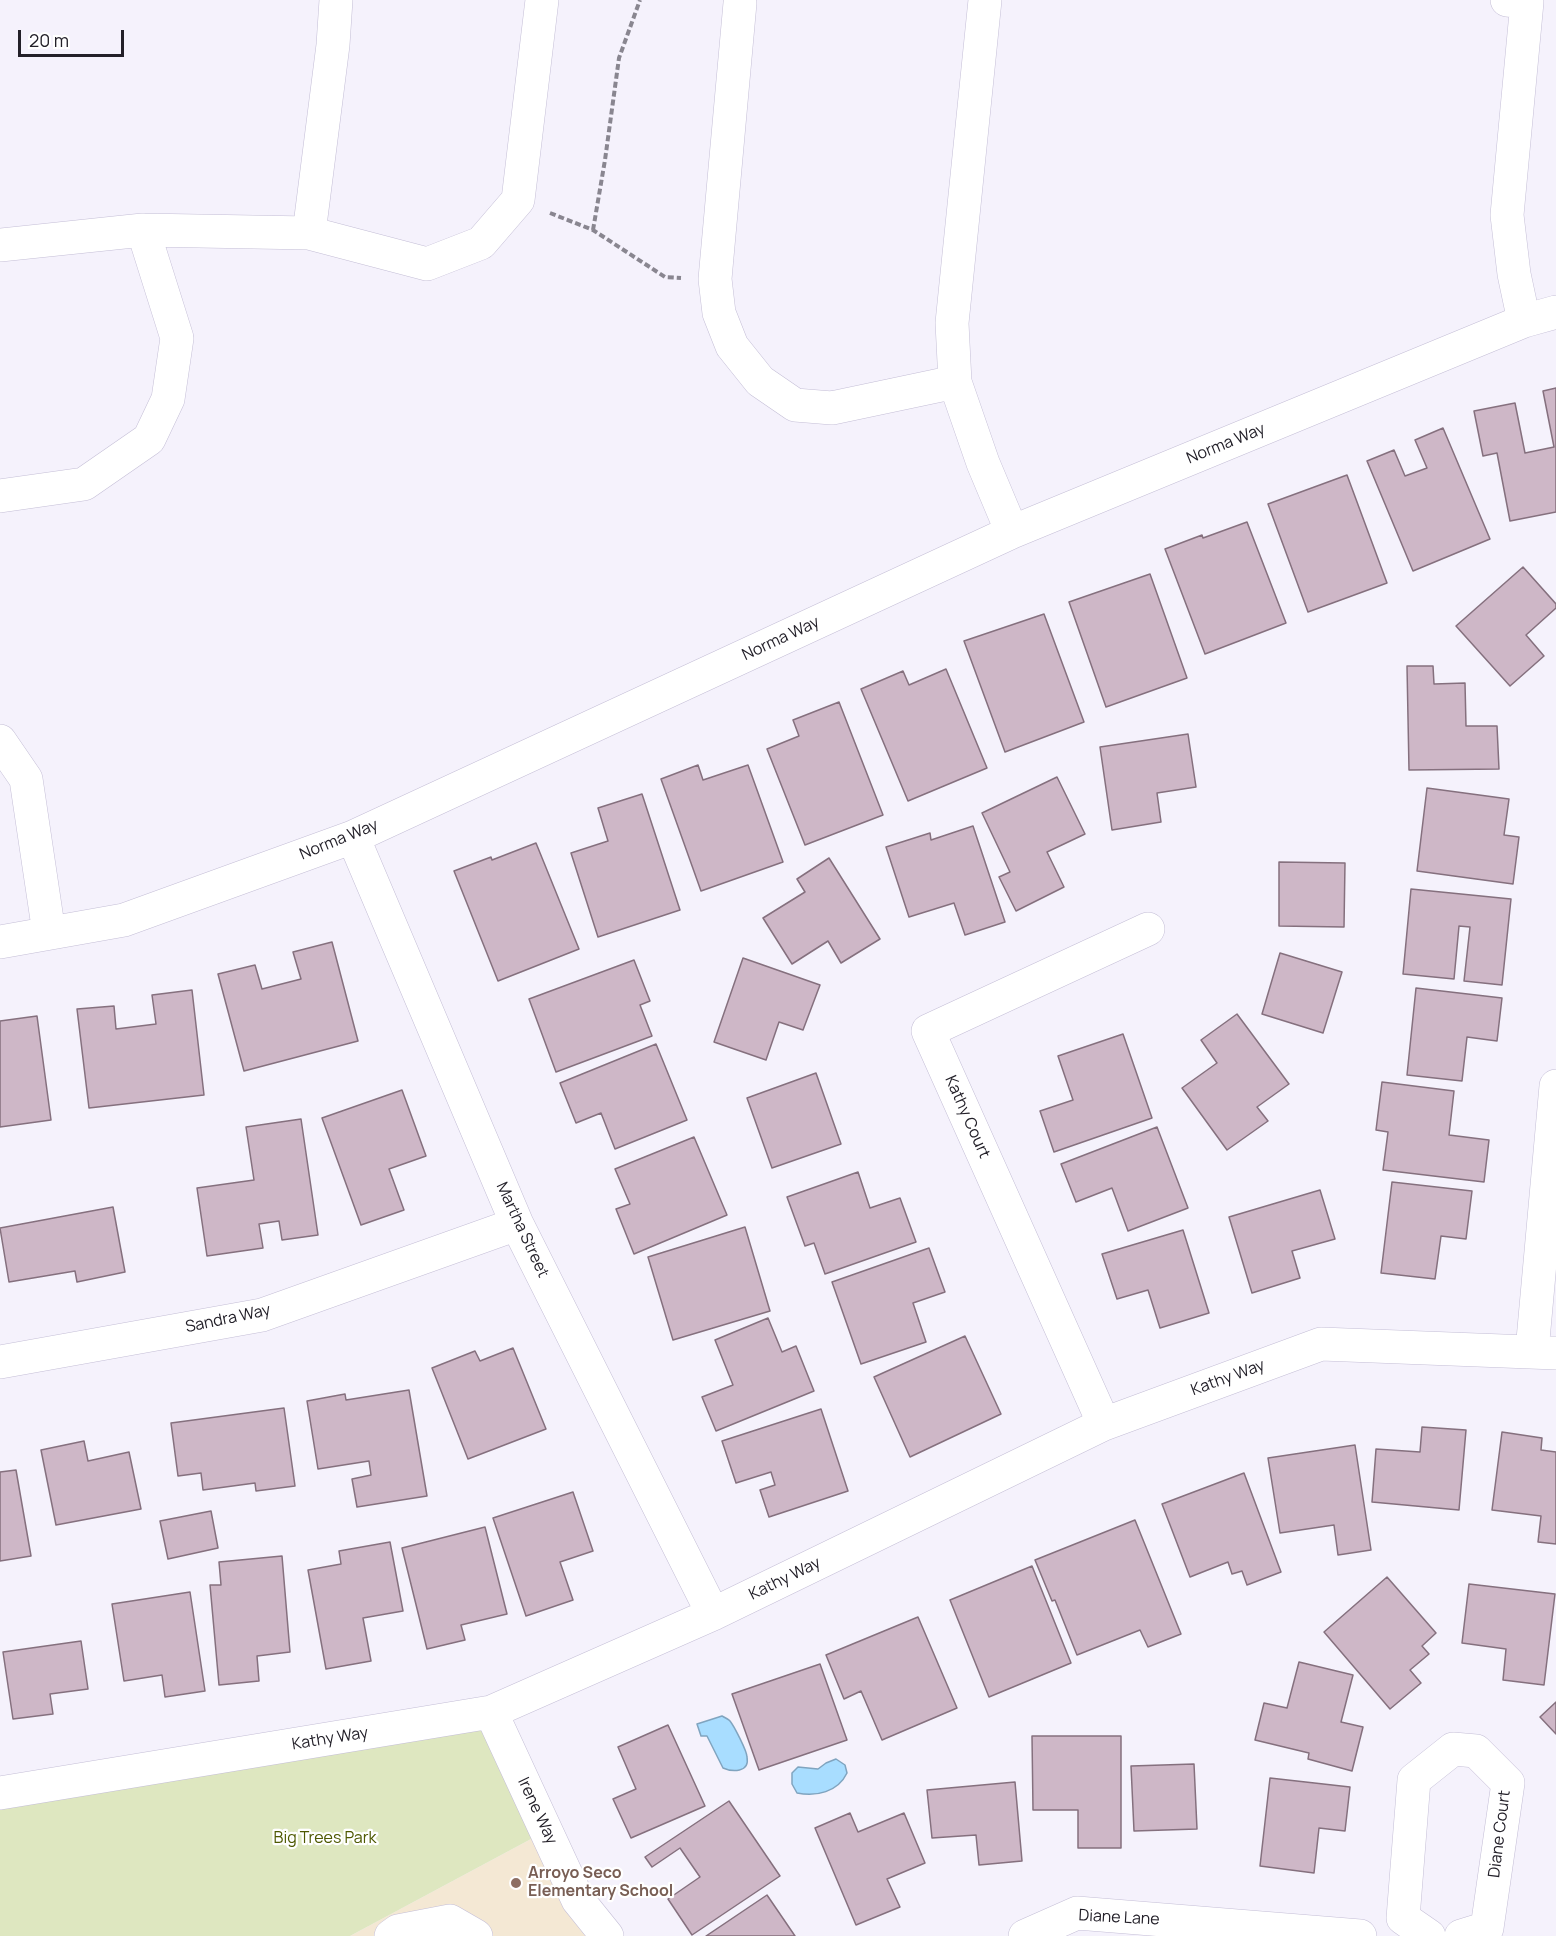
<!DOCTYPE html>
<html>
<head>
<meta charset="utf-8">
<style>
	body { margin:0 }
	#map { position:relative; width:1556px; height:1936px; overflow:hidden; background:#f5f2fc; font-family:Manrope,sans-serif }
	canvas { display:block }
	.scale { position:absolute; left:18px; top:30px; width:106px; height:27px; box-sizing:border-box; border:3px solid #232029; border-top:0; padding-left:8px; font-size:18px; line-height:21px; white-space:nowrap; color:#232029; -webkit-text-stroke:4px #fff; paint-order:stroke }
</style>
</head>
<body>
<div id="map">
<canvas width="1556" height="1936"></canvas>
<div class="scale">20 m</div>
</div>
<script>
const c = document.querySelector('canvas').getContext('2d');
c.lineJoin = 'round';
function fillPath(path, color) { c.fillStyle = color; c.fill(path, 'evenodd'); }
function stroke(path, color, width, dash) { c.strokeStyle = color; c.lineWidth = width; c.lineCap = dash ? 'butt' : 'round'; c.setLineDash(dash || []); c.stroke(path); }
function write(font, color, halo, rows, align = 'center') {
  c.font = font + ' Manrope,sans-serif'; c.lineWidth = 4.5; c.setLineDash([]); c.textBaseline = 'middle'; c.strokeStyle = halo; c.fillStyle = color; for (const [text, x, y, turn = 0] of rows) {
    c.save(); c.translate(x, y); c.rotate((+turn || 0) * Math.PI / 180); c.textAlign = isNaN(turn) ? turn : align; if (halo) c.strokeText(text, 0, 0); c.fillText(text, 0, 0); c.restore();
  }
}
const education = new Path2D(`
	M546 1831 622 1936H350Z`);
const green = new Path2D(`
	M491 1712 546 1831 350 1936H0V1793Z`);
const water = new Path2D(`
	M722 1716C724 1717 729 1720 730 1721 734 1726 747 1751 747 1757 750 1773 732 1772 723 1768L707 1736H701L697 1724Z
	M836 1759 845 1765 847 1773C838 1792 816 1797 797 1793L792 1784V1773L798 1767 818 1769 826 1763Z`);
const building = new Path2D(`
	M1556 388V512L1510 521 1497 453 1483 456 1474 411 1515 403 1525 453 1554 447 1543 391Z
	M1443 428 1490 539 1413 571 1367 461 1394 450 1405 476 1427 468 1415 440Z
	M1347 475 1387 583 1308 612 1268 504Z
	M1247 522 1286 623 1205 654 1165 549 1202 535 1203 538Z
	M1523 567 1556 604V608L1526 635 1544 656 1510 686 1456 626Z
	M1150 574 1187 678 1106 707 1069 602Z
	M1044 614 1084 722 1005 752 964 641Z
	M1407 666H1433L1434 684 1465 683 1466 726H1497L1499 769 1409 770Z
	M946 669 987 768 908 801 861 689 903 671 909 685Z
	M839 702 883 815 805 845 767 749 799 736 793 720Z
	M1188 734 1196 787 1157 793 1161 822 1112 830 1100 747Z
	M698 765 703 780 748 765 783 862 701 891 661 779Z
	M1057 777 1085 834 1047 852 1064 887 1016 911 999 877 1010 872 982 813Z
	M1427 788 1509 799 1504 835 1519 837 1513 884 1417 871Z
	M642 794 680 910 598 937 571 853 608 841 598 808Z
	M973 826 1005 922 965 935 954 903 909 917 886 847 930 833 931 840Z
	M536 843 579 949 498 981 454 871 491 857 492 860Z
	M829 858 880 939 841 963 828 941 792 964 763 918 805 892 797 879Z
	M1279 862 1345 863 1344 927 1279 926Z
	M1411 889 1511 899 1502 985 1464 981 1470 927 1459 926 1454 979 1403 974Z
	M332 942 358 1041 244 1071 218 974 255 965 262 989 301 979 293 952Z
	M1280 953 1342 972 1323 1033 1262 1014Z
	M743 958 820 985 803 1030 779 1022 766 1060 714 1042Z
	M634 960 650 1001 640 1005 652 1036 556 1072 529 999Z
	M1416 988 1502 998 1497 1041 1467 1037 1462 1081 1407 1075Z
	M192 990 204 1095 89 1108 77 1009 114 1006 116 1029 156 1024 152 995Z
	M1237 1014 1289 1084 1257 1107 1268 1121 1227 1150 1182 1088 1217 1063 1201 1040Z
	M37 1016 51 1120 0 1127V1021Z
	M1123 1034 1152 1118 1054 1152 1040 1111 1073 1100 1058 1056Z
	M656 1044 687 1120 615 1149 601 1113 576 1123 560 1083Z
	M816 1073 841 1144 772 1168 747 1098Z
	M1382 1082 1454 1091 1449 1135 1489 1140 1484 1182 1383 1170 1388 1132 1376 1130Z
	M402 1090 426 1156 389 1169 404 1210 361 1225 322 1118Z
	M301 1119 318 1235 282 1240 279 1221 259 1224 263 1248 207 1256 197 1188 254 1180 246 1127Z
	M1157 1127 1188 1208 1128 1231 1112 1188 1076 1202 1061 1164Z
	M694 1137 727 1215 634 1254 616 1209 630 1204 615 1169Z
	M858 1172 870 1208 900 1198 916 1242 825 1274 814 1243 805 1246 787 1197Z
	M1392 1182 1472 1191 1466 1239 1441 1236 1435 1279 1381 1273Z
	M1320 1190 1335 1239 1292 1251 1300 1278 1252 1293 1229 1217Z
	M113 1207 125 1272 77 1282 75 1271 9 1282 0 1228Z
	M745 1227 770 1311 673 1340 648 1257Z
	M1183 1230 1209 1313 1160 1328 1148 1290 1117 1299 1102 1254Z
	M929 1248 945 1292 913 1303 926 1342 861 1364 832 1282Z
	M768 1318 782 1352 796 1346 814 1391 716 1431 702 1397 733 1385 715 1340Z
	M965 1336 1001 1414 910 1457 874 1377Z
	M513 1348 546 1429 468 1459 432 1368 475 1351 480 1361Z
	M409 1390 427 1496 357 1507 352 1479 371 1475 369 1461 318 1469 307 1401 345 1394 346 1400Z
	M284 1408 295 1486 256 1491 255 1483 203 1490 201 1473 178 1476 171 1423Z
	M821 1409 848 1491 769 1517 760 1490 775 1485 771 1472 736 1483 722 1441Z
	M1422 1427 1466 1430 1459 1510 1372 1502 1376 1449 1420 1452Z
	M1502 1432 1542 1438 1541 1450 1556 1452V1544L1538 1542 1541 1516 1492 1510Z
	M84 1441 88 1461 129 1452 141 1509 56 1525 41 1450Z
	M1355 1445 1371 1550 1338 1555 1334 1525 1280 1533 1268 1458Z
	M16 1470 31 1556 0 1561V1472Z
	M1244 1473 1281 1572 1247 1585 1242 1571 1232 1574 1228 1562 1190 1577 1162 1504Z
	M573 1492 593 1551 560 1562 573 1600 526 1616 493 1518Z
	M211 1511 218 1548 168 1559 160 1521Z
	M1135 1520 1181 1634 1148 1647 1140 1630 1077 1655 1055 1600 1052 1601 1035 1560Z
	M485 1527 507 1614 461 1625 465 1640 427 1649 402 1548Z
	M390 1542 403 1611 363 1618 371 1661 326 1669 308 1570 341 1564 339 1551Z
	M282 1556 290 1652 257 1656 259 1681 219 1685 210 1585H221L219 1562Z
	M1032 1566 1071 1663 989 1697 950 1600Z
	M1387 1577 1436 1633 1422 1646 1429 1654 1410 1670 1421 1683 1390 1709 1324 1632Z
	M1469 1584 1555 1594 1544 1685 1503 1680 1506 1649 1462 1643Z
	M190 1592 205 1691 165 1697 162 1675 124 1681 112 1604Z
	M918 1617 957 1708 882 1740 861 1691 844 1699 826 1655Z
	M81 1641 88 1689 50 1694 53 1714 13 1719 3 1652Z
	M1299 1662 1353 1675 1341 1722 1363 1727 1352 1771 1308 1759 1309 1753 1255 1740 1264 1703 1287 1708Z
	M820 1664 847 1740 759 1770 732 1694Z
	M1556 1702V1734L1540 1717Z
	M668 1725 705 1806 631 1838 613 1799 636 1789 618 1747Z
	M1032 1736H1121V1848H1078V1810H1033Z
	M1194 1764 1197 1829 1134 1831 1131 1766Z
	M1270 1778 1350 1787 1345 1831 1319 1828 1314 1873 1260 1866Z
	M1015 1782 1022 1861 979 1865 976 1835 932 1838 927 1790Z
	M729 1801 780 1876 692 1935 668 1899 700 1877 680 1848 652 1867 645 1857Z
	M850 1813 858 1832 904 1813 925 1863 887 1879 900 1907 856 1925 815 1828Z
	M767 1895 795 1936H706Z`);
const path = new Path2D(`
	M550 213 593 230 665 277 681 278
	M593 230 605 160 619 58 640 0`);
const minor = new Path2D(`
	M1507 0 1527 2 1507 215 1514 274 1524 321
	M740 3 715 279 719 313 732 346 760 381 795 405 832 408 955 382 952 323 985 0
	M309 233 333 45 336 0
	M0 245 143 230 309 233 427 264 481 243 518 200 542 0
	M955 382 983 463 1012 532
	M0 496 84 484 149 439 168 399 177 338 143 230
	M0 741 26 779 49 933
	M353 837 517 1224 713 1614
	M0 942 124 920 353 837 1012 532 1524 321 1556 312
	M1532 1351 1556 1086
	M0 1362 262 1315 517 1224
	M1104 1424 928 1031 1148 929
	M491 1712 578 1900 607 1936
	M0 1793 491 1712 713 1614 1104 1424 1321 1344 1556 1353
	M391 1936 398 1931 450 1921 476 1936
	M1025 1936 1077 1913 1360 1936
	M1429 1936 1403 1918 1414 1780 1453 1749 1476 1751 1508 1783 1487 1928 1461 1936`);
const markers = [
	[516,1883,6,"#8d6e63"]
];
const streetNames = [
	["Norma Way",1226,444,-22],
	["Norma Way",781,639,-25],
	["Norma Way",339,840,-22],
	["Kathy Court",967,1117,66],
	["Martha Street",522,1230,65],
	["Sandra Way",228,1319,-12],
	["Kathy Way",1228,1378,-20],
	["Kathy Way",785,1579,-26],
	["Kathy Way",330,1739,-9],
	["Irene Way",537,1811,65],
	["Diane Court",1500,1834,-83],
	["Diane Lane",1119,1918,3]
];
const parkNames = [
	["Big Trees Park",325,1839]
];
const educationNames = [
	["Arroyo Seco",528,1874],
	["Elementary School",528,1892]
];
fillPath(education, '#f4e8d4');
fillPath(green, '#dee7c0');
fillPath(water, '#a8ddff');
stroke(water, '#80a4bf', 1.5);
fillPath(building, '#ceb7c7');
stroke(building, '#85707e', 1.5);
stroke(minor, '#c4bed6', 34);
stroke(path, '#898690', 4, [6, 3]);
stroke(minor, '#fff', 33);
for (const [x, y, r, color] of markers) { const dot = new Path2D(); dot.arc(x, y, r, 0, 2 * Math.PI); c.fillStyle = color; c.fill(dot); stroke(dot, '#fff', 2); }
write('16px', '#232029', '#fff', streetNames);
write('16px', '#4d5800', '#fff', parkNames);
write('bold 16px', '#785e54', '#fff', educationNames, 'left');
</script>
</body>
</html>
